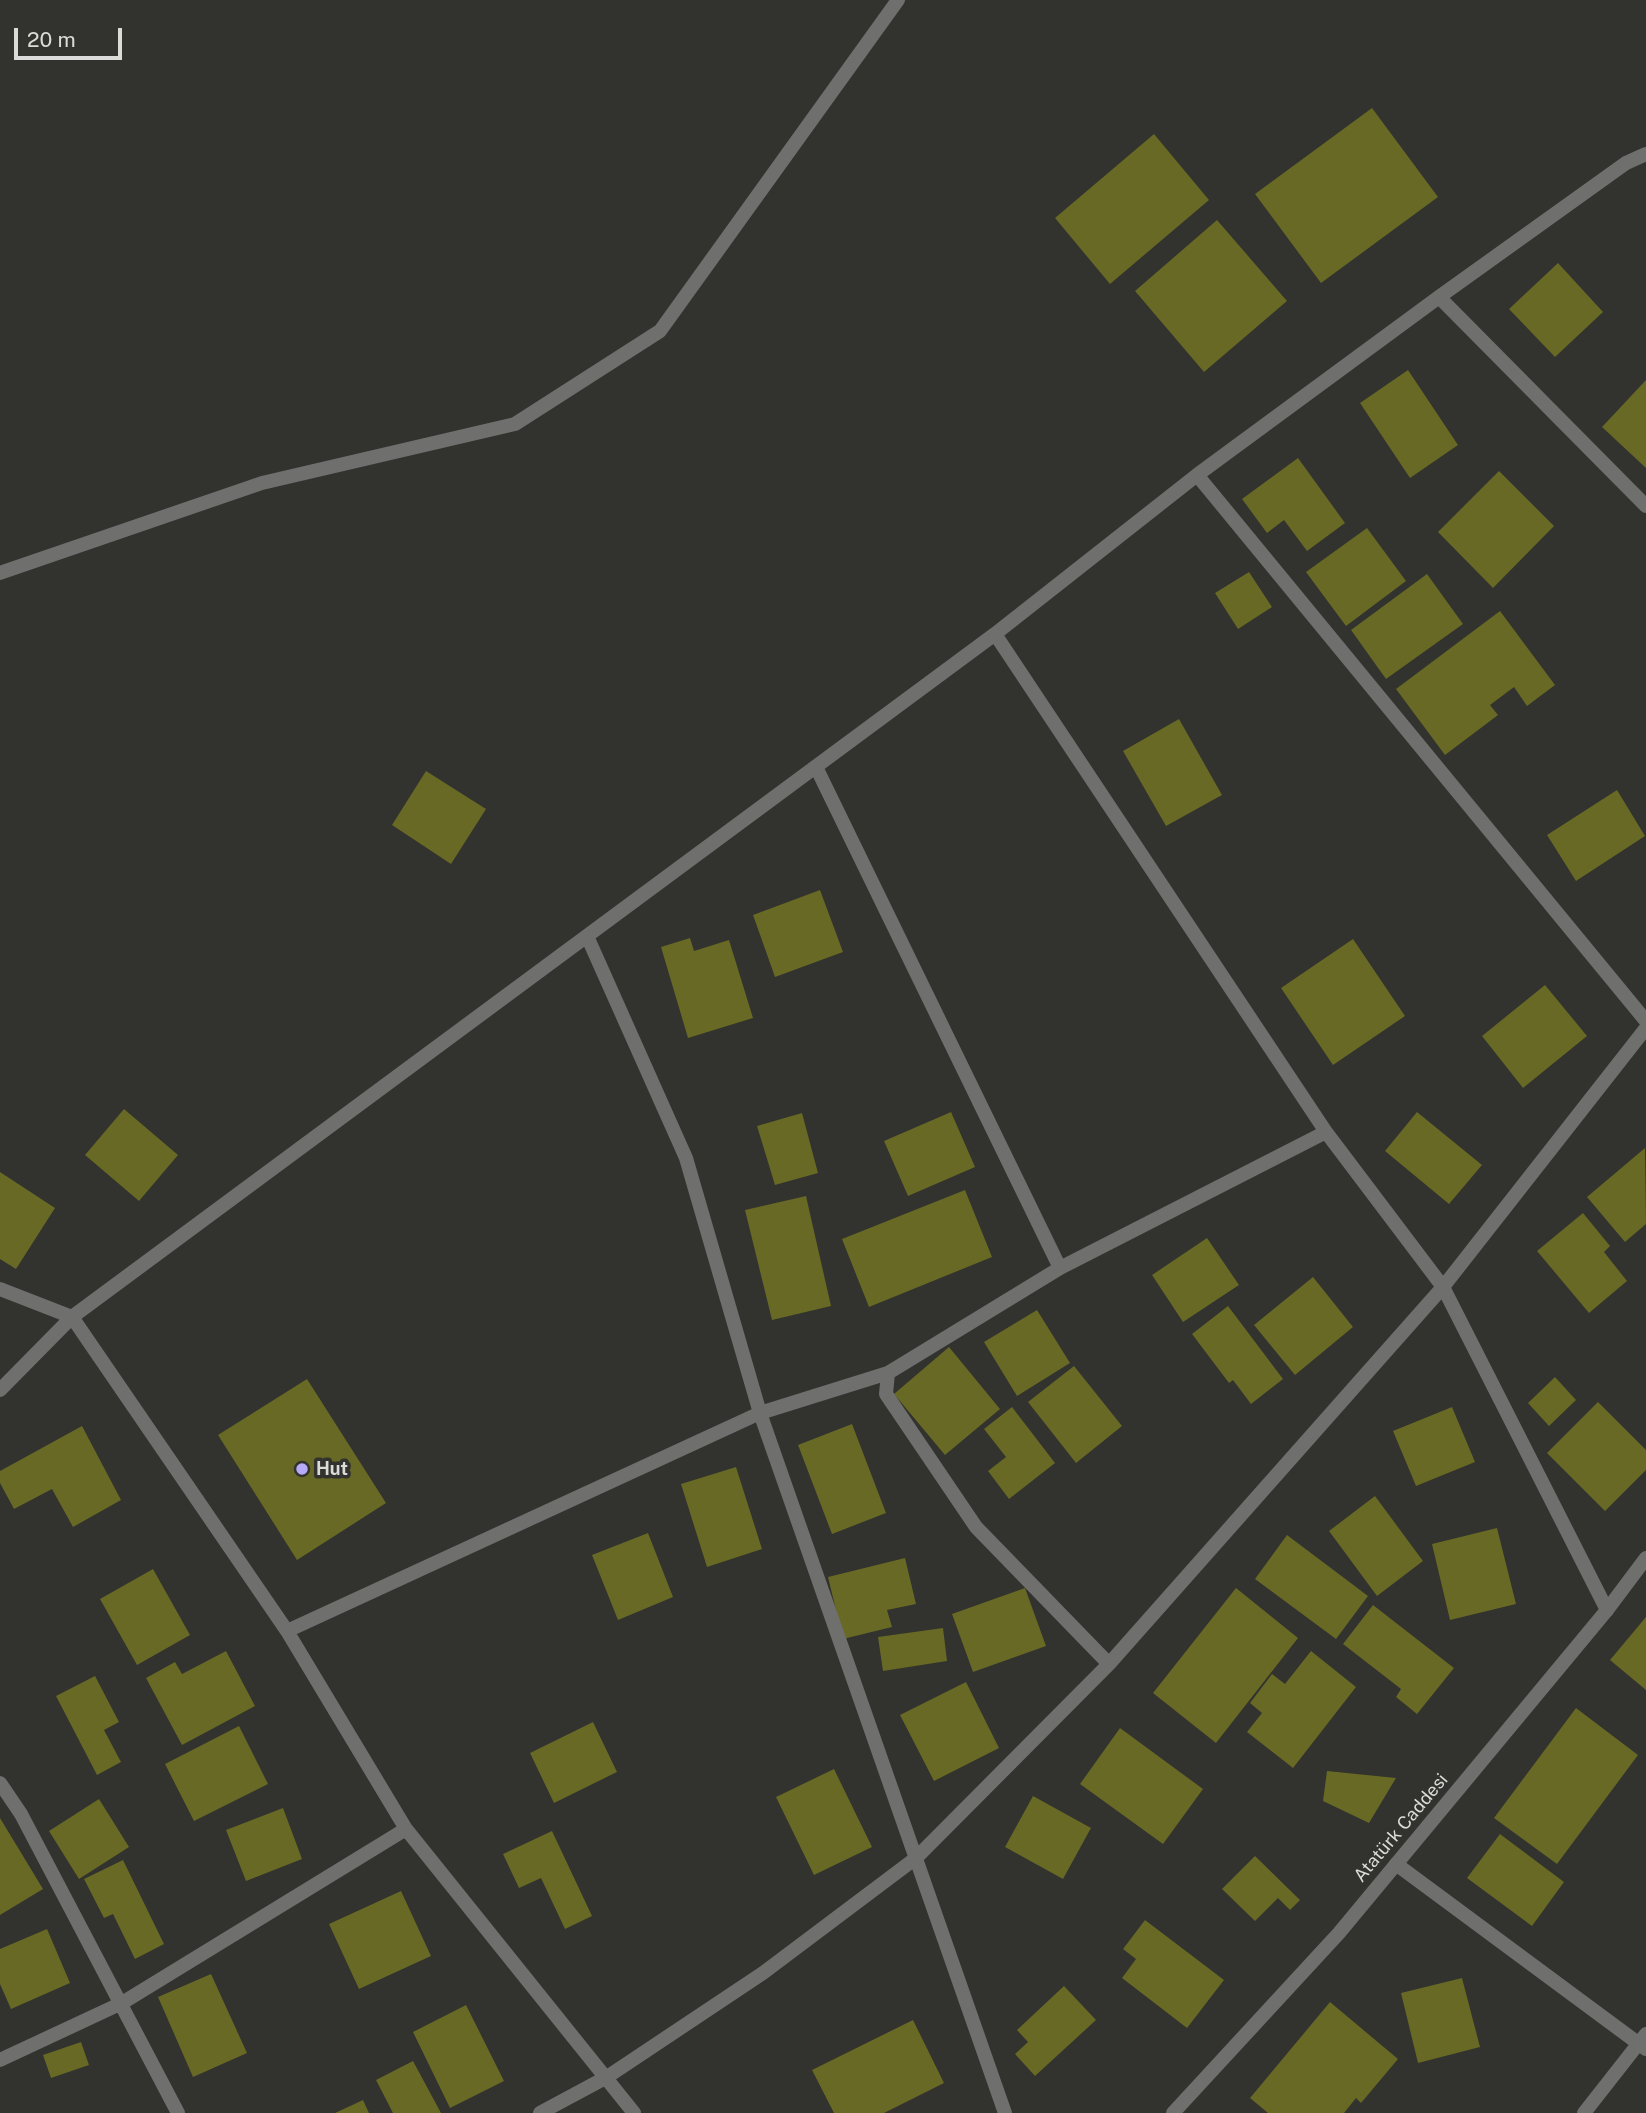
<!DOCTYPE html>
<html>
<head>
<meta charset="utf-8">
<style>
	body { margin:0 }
	#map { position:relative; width:1646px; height:2113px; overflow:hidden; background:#32322f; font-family:"Public Sans",sans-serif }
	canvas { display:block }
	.scale { position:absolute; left:14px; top:28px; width:108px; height:32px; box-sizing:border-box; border:4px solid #dbdcd9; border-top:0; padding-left:9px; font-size:21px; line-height:24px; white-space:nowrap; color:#dbdcd9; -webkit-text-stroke:5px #32322f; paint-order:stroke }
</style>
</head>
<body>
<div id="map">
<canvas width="1646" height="2113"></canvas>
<div class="scale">20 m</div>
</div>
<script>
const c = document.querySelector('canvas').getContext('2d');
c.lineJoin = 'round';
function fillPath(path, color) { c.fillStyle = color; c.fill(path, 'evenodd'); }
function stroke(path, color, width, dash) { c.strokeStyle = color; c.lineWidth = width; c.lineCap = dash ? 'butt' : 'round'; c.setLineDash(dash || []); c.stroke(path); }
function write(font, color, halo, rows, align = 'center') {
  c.font = font + ' "Public Sans",sans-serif'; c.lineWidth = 7; c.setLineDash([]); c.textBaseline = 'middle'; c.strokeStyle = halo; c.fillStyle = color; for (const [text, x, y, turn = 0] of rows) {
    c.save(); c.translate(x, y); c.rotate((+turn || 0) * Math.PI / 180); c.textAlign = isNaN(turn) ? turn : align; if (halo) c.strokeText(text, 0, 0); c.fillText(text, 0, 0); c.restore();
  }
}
const building = new Path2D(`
	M1372 108 1438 197 1321 283 1255 194Z
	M1154 134 1209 200 1110 284 1055 218Z
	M1217 220 1287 301 1204 372 1135 291Z
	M1558 263 1603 312 1555 357 1509 309Z
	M1408 370 1458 445 1410 478 1360 403Z
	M1646 380V468L1602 427Z
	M1298 458 1345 523 1307 551 1284 520 1267 533 1242 499Z
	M1499 471 1554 526 1493 588 1438 532Z
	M1367 528 1406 581 1346 626 1306 572Z
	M1249 572 1272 607 1238 629 1215 593Z
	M1427 574 1463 624 1386 679 1351 630Z
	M1500 611 1555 685 1527 706 1514 687 1490 705 1498 715 1445 755 1396 689Z
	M1179 719 1222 795 1166 826 1123 751Z
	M426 771 486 809 451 864 392 825Z
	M1617 790 1645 836 1576 881 1547 835Z
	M820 890 843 952 775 977 753 915Z
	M690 938 694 951 729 940 753 1018 688 1038 661 947Z
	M1353 939 1405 1016 1333 1065 1281 988Z
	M1545 985 1587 1036 1523 1088 1482 1036Z
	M124 1109 178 1155 139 1201 85 1155Z
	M951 1112 975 1167 908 1196 884 1141Z
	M1417 1112 1482 1165 1449 1204 1385 1151Z
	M802 1113 818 1173 775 1185 757 1126Z
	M1645 1148 1646 1224 1625 1242 1587 1197Z
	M0 1172 55 1208 16 1269 0 1259Z
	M965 1190 992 1257 869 1307 842 1239Z
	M806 1196 831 1306 772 1320 745 1210Z
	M1583 1213 1610 1246 1604 1252 1627 1281 1589 1313 1537 1251Z
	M1207 1238 1239 1285 1183 1322 1152 1275Z
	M1313 1277 1353 1327 1295 1375 1254 1325Z
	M1228 1306 1283 1379 1251 1404 1233 1380 1229 1383 1192 1334Z
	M1037 1310 1070 1363 1017 1396 984 1342Z
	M949 1347 1000 1409 945 1455 894 1394Z
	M1074 1366 1122 1426 1076 1463 1028 1402Z
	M1555 1377 1576 1400 1549 1426 1528 1403Z
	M307 1379 386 1503 297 1560 218 1435Z
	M1598 1402 1646 1450V1470L1605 1511 1547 1453Z
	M1012 1407 1055 1463 1009 1499 988 1471 1006 1457 984 1429Z
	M1452 1407 1475 1462 1416 1486 1393 1431Z
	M852 1424 886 1513 832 1534 798 1445Z
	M82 1426 121 1500 73 1527 52 1489 14 1509 0 1483V1471Z
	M736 1467 762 1549 707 1567 681 1484Z
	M1375 1496 1423 1561 1377 1596 1329 1531Z
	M1497 1528 1516 1604 1450 1620 1432 1544Z
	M648 1533 673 1597 618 1620 592 1555Z
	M1287 1535 1368 1596 1336 1639 1255 1579Z
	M905 1558 916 1604 887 1610 892 1627 843 1639 828 1577Z
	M153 1569 190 1635 137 1665 100 1599Z
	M1025 1588 1046 1646 973 1672 952 1614Z
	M1236 1588 1298 1638 1216 1743 1153 1693Z
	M1373 1605 1454 1668 1417 1714 1396 1697 1401 1689 1343 1644Z
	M1646 1617V1690L1610 1660Z
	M943 1628 947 1661 883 1671 878 1637Z
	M226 1651 255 1706 182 1745 146 1678 175 1662 182 1674Z
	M1311 1651 1356 1687 1293 1768 1247 1732 1262 1713 1250 1703 1272 1674 1285 1684Z
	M95 1676 119 1722 104 1730 121 1762 97 1775 56 1696Z
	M966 1682 999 1748 934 1781 900 1715Z
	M1576 1708 1638 1755 1557 1864 1494 1818Z
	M593 1722 617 1772 554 1803 530 1753Z
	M239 1726 268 1784 194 1821 165 1764Z
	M1120 1728 1203 1789 1163 1844 1080 1784Z
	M834 1769 872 1847 814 1875 776 1797Z
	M1327 1771 1396 1778 1369 1823 1323 1801Z
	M1033 1796 1091 1828 1063 1879 1005 1847Z
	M99 1799 129 1847 79 1879 49 1831Z
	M283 1808 302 1859 246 1881 226 1830Z
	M0 1818 43 1889 0 1915Z
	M552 1831 592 1916 565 1929 541 1878 519 1888 503 1854Z
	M1500 1834 1564 1882 1532 1926 1467 1878Z
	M1255 1856 1300 1900 1290 1910 1278 1898 1255 1921 1222 1889Z
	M123 1860 164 1944 135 1959 113 1914 104 1918 84 1879Z
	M401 1891 431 1956 359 1989 329 1924Z
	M1145 1920 1224 1980 1187 2028 1122 1978 1136 1959 1123 1949Z
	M47 1929 70 1983 11 2009 0 1984V1949Z
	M211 1974 247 2053 193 2077 158 1997Z
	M1462 1978 1480 2047 1418 2063 1401 1993Z
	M1064 1986 1096 2020 1035 2076 1015 2054 1028 2042 1017 2030Z
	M1330 2002 1398 2059 1361 2103 1356 2098 1344 2113H1268L1250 2098Z
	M466 2005 504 2081 450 2108 413 2032Z
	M913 2020 944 2083 884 2113H834L812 2070Z
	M81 2042 89 2065 51 2078 43 2055Z
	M413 2061 441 2113H393L376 2080Z
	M363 2100 369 2113H335Z`);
const minor = new Path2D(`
	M1439 297 1646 506
	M1197 475 1646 1021
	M0 573 262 483 515 424 660 331 898 0
	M995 634 1326 1132 1443 1287 1607 1610
	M816 767 1060 1268
	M587 936 686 1158 760 1413 1005 2113
	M0 1289 72 1317 287 1631 406 1829 634 2113
	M888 1373 886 1394 976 1527 1109 1664
	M0 1390 72 1317 995 634 1197 475 1439 297 1626 163 1646 154
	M287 1631 760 1413 888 1373 1060 1268 1326 1132
	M0 1783 21 1814 178 2113
	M1396 1864 1646 2049
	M0 2060 122 2003 406 1829
	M540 2113 607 2077 763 1973 916 1858 1109 1664 1443 1287 1646 1028
	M1584 2113 1646 2034`);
const tertiary = new Path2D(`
	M1173 2113 1339 1933 1607 1610 1646 1558`);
const markers = [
	[302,1469,7,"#b7abf7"]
];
const poiNames = [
	["Hut",316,1469]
];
const streetNames = [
	["Atatürk Caddesi",1401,1828,-50]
];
fillPath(building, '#676924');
stroke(minor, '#6f6f6e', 14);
stroke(tertiary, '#6f6f6e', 14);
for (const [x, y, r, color] of markers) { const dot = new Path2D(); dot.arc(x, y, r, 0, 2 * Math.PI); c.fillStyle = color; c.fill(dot); stroke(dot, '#32322f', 2.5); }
write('bold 18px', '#dbdcd9', '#32322f', poiNames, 'left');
write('18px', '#dbdcd9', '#32322f', streetNames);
</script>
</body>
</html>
